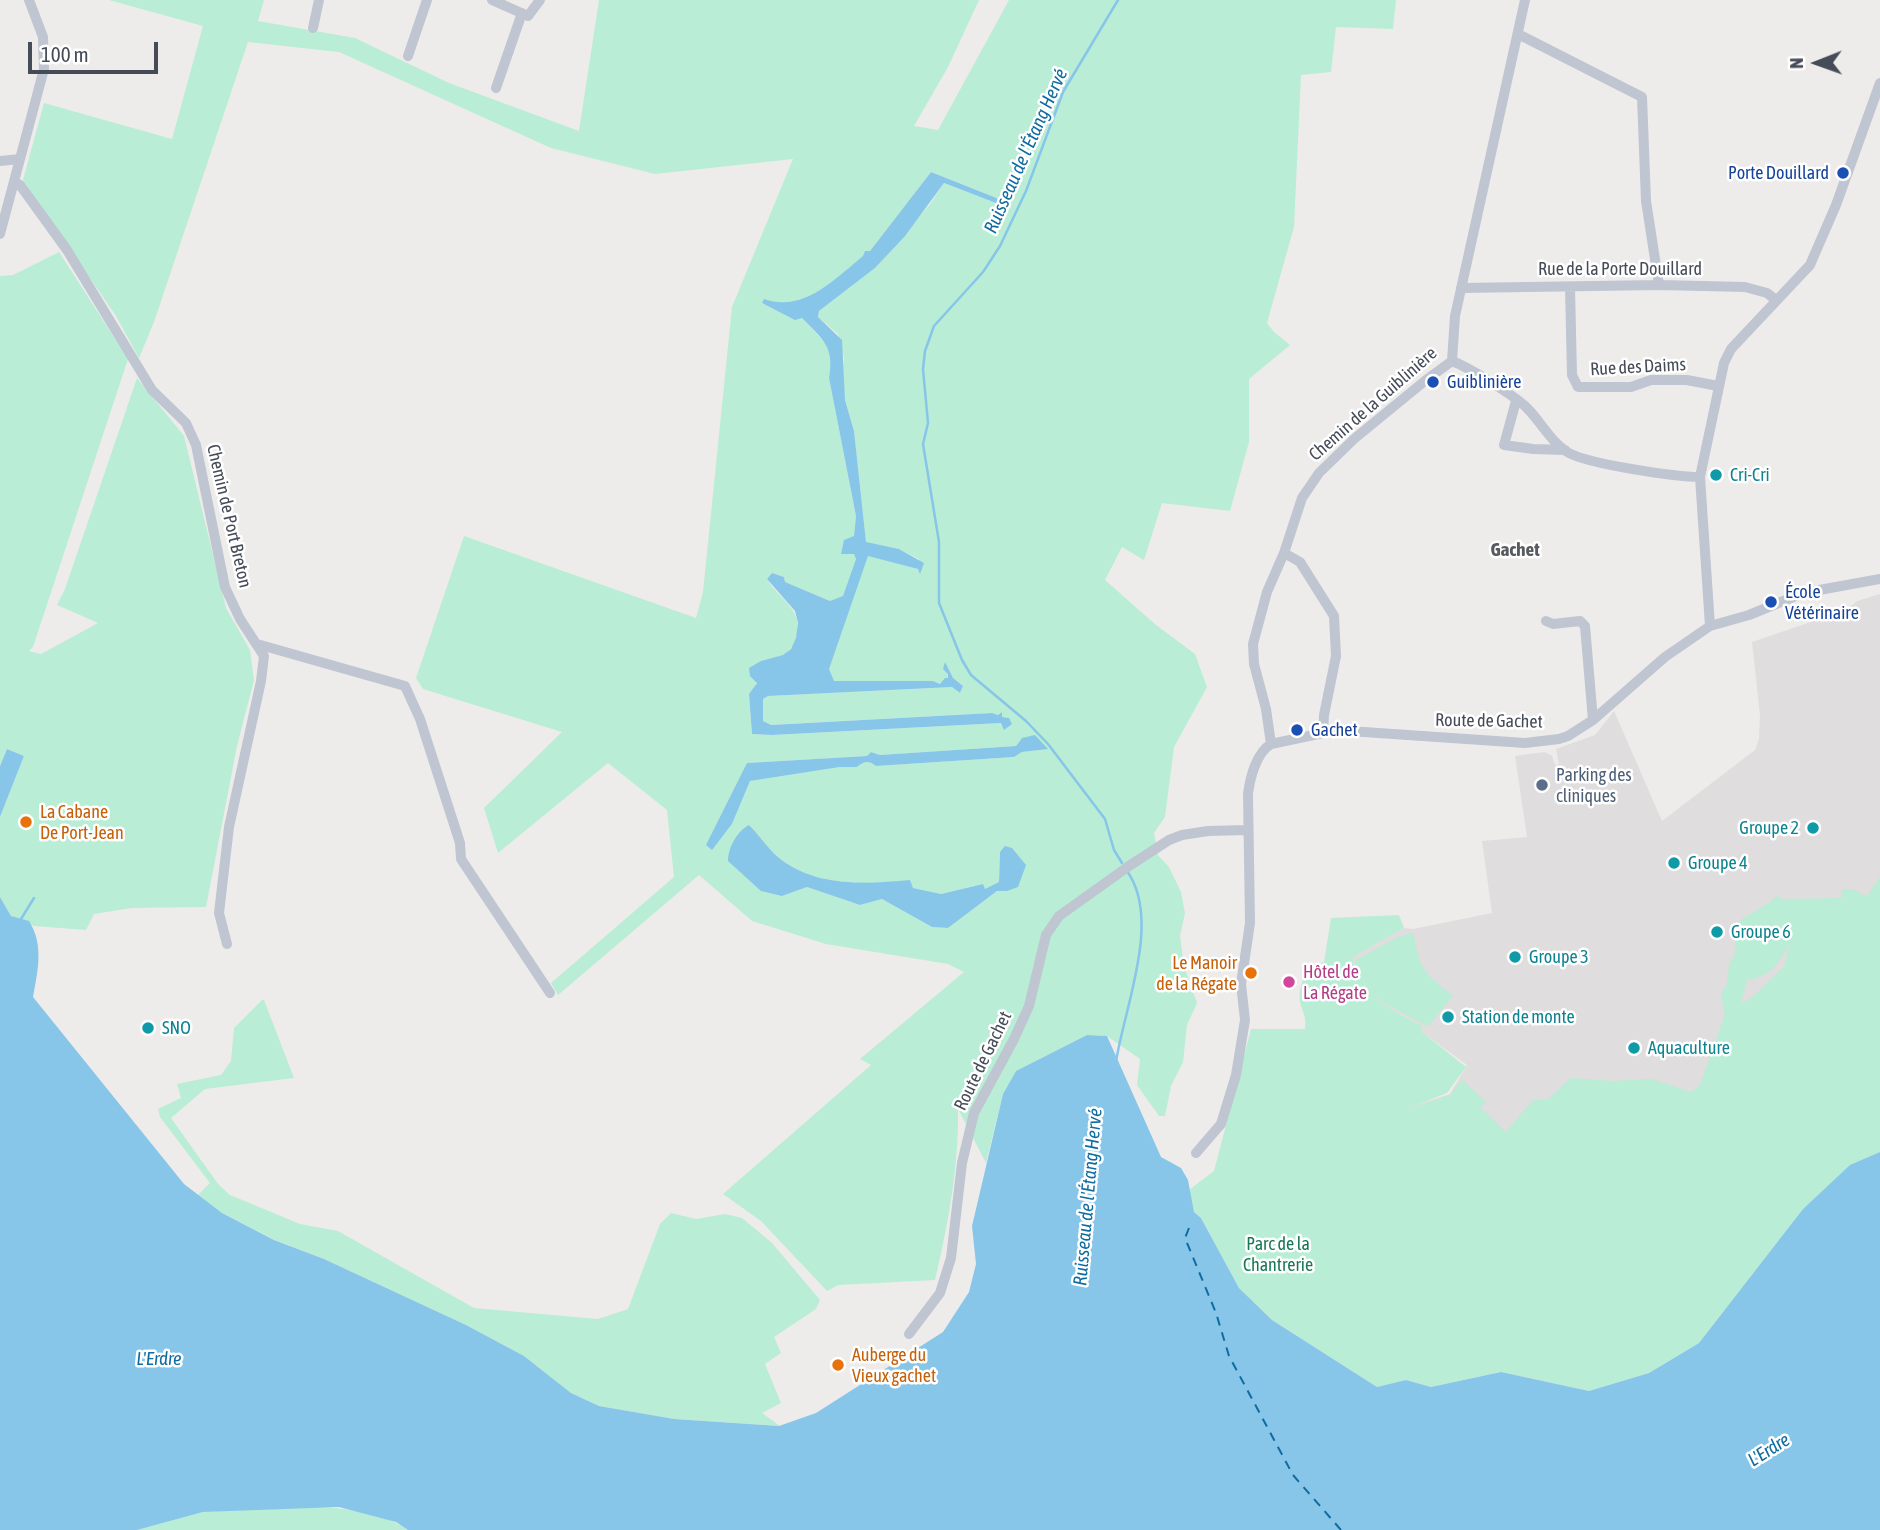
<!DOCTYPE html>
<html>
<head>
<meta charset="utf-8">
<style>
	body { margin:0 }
	#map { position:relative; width:1880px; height:1530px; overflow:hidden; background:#eeeceb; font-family:"Asap Condensed",sans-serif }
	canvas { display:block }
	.north { position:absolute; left:1782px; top:28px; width:70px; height:70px; -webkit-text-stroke:5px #fff; paint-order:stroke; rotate:269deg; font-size:19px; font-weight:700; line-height:28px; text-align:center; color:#454c58 }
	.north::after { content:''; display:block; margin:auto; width:24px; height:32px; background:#454c58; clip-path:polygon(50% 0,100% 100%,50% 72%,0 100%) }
	.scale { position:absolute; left:28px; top:42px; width:130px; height:32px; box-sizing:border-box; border:4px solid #454c58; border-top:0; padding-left:9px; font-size:21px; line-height:24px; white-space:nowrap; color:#454c58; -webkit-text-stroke:5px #fff; paint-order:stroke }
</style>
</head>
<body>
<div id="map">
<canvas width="1880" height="1530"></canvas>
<div class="north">N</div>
<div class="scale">100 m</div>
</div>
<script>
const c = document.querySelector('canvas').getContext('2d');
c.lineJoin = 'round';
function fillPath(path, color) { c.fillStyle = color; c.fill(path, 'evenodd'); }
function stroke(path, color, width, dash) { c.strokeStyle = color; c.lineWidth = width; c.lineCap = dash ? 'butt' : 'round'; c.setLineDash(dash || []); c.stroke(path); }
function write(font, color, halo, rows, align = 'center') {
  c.font = font + ' "Asap Condensed",sans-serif'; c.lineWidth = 5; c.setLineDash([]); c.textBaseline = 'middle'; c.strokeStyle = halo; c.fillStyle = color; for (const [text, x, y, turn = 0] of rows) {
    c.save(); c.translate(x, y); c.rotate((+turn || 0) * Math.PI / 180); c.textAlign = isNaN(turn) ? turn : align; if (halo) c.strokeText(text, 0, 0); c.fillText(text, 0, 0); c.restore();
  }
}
const education = new Path2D(`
	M1880 594V995L1872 994 1833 1144 1264 1158 1273 1123 1386 1114 1450 1094 1467 1065 1422 1032 1421 1025 1386 1007 1370 994 1351 957 1404 928 1413 929 1492 913 1482 841 1527 837 1515 756 1545 752 1552 756 1555 765 1559 764 1556 749 1595 735 1614 711 1662 821 1755 750 1759 739 1760 715 1752 642 1846 610 1857 601Z`);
const green = new Path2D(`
	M109 0H264L258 21 355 38 449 83 579 131 599 0H979L948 67 914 126 938 130 1009 0H1396L1393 29 1336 27 1331 72 1301 75 1294 227 1267 323 1274 332 1290 345 1249 379V442L1230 511 1162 503 1144 560 1122 547 1105 580 1156 625 1195 654 1207 687 1174 747 1165 817 1154 833 1158 855 1169 867 1181 892 1185 913 1180 936 1184 966 1197 1003 1187 1025 1183 1062 1171 1086 1165 1116H1159L1137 1085 1140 1059 1107 1036 1087 1035 1016 1071 1003 1094 986 1163 958 1109C959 1166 948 1225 935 1280L838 1285 827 1291 761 1221 723 1194 871 1065 860 1059 964 972 948 964 826 944 752 921 699 875 558 995 551 983 674 877 667 810 608 763 498 853 484 808 562 732 423 689 416 678 464 536 696 618 703 592 732 307 793 159 655 174 551 148 339 52 248 42 154 322 139 358 116 316 23 180 44 103 172 139 203 26ZM931 172 999 199 996 203 944 183 930 204 875 268 819 311 818 317 838 334 844 358 842 372 845 400 854 431 866 543 899 549 919 559 918 569 868 555 828 669 833 681H933L941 684 948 678V674L963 686 960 693 952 687 768 696 763 699V721L770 725 991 713 998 715 1002 712V717L1009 718V721L1003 725 1001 723 772 735 752 734 749 695 757 682 753 667C763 660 773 660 783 655 789 652 794 645 796 639 805 609 779 600 767 579L772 573 784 577 785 582 830 601 843 597 856 559 854 536 856 516 829 378 832 362 829 347 802 318 790 316 762 303 764 300C804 312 835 279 864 256L865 252 870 251ZM1022 738 1047 749 1022 752 1014 757 876 766C868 760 865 761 857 767H840L750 781 732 824 718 842 747 763 868 756 871 752 880 755 1016 746ZM749 825C759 836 770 852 783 861 819 887 867 884 910 881L913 888 941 894 983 884 985 890 999 882 1000 852 1007 891H997L948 928 932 927 882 899 860 905 807 887 782 896Z
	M59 252 128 359 33 647 29 651 41 654 98 623 57 605 65 589 137 378 184 436 226 608 250 650 254 680 237 746 206 907 132 908 94 914 86 930 34 926 11 916 0 897V817L24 756 7 749 0 766V276L13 275Z
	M1880 877V1152L1850 1166 1803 1209 1699 1343 1649 1373 1589 1391 1501 1372 1431 1387 1406 1380 1377 1387 1272 1320 1239 1288 1201 1218 1194 1212 1189 1190 1214 1171 1251 1029H1305C1307 1015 1302 1013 1300 1001 1298 988 1304 980 1306 968L1324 962 1331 918 1399 915 1404 928 1352 957 1357 973 1355 960 1398 937 1413 933C1422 973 1422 970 1453 996L1428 1026 1387 1005 1371 992 1360 977C1376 1004 1394 1011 1421 1025L1422 1032 1466 1067 1447 1093 1399 1112 1450 1095 1462 1080 1486 1102 1480 1107 1506 1132 1533 1100H1547L1571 1078 1612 1081 1651 1079 1691 1092 1700 1085 1725 1014 1721 995 1727 983 1729 965 1735 953 1737 927 1742 919 1772 901 1776 896 1784 899 1842 898 1841 889H1851L1867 896ZM1789 944 1785 966 1749 1000 1741 1003 1747 980C1773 975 1778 964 1789 944Z
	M262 1000H264L294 1078 205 1089 171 1118 218 1184 230 1195 300 1224 338 1231 474 1308 598 1319 628 1309 660 1224 671 1213 696 1219 725 1214 742 1218 772 1243 820 1300 816 1309 774 1337 781 1353 765 1364 781 1403 762 1413 780 1426 674 1419 599 1406 571 1393 524 1356 466 1325 324 1259 275 1240 222 1213 198 1195 210 1183 160 1117 158 1109 181 1098 177 1084 221 1075 231 1061 234 1028Z
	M292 1507C330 1507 375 1507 408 1530H137L203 1512Z`);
const water = new Path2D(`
	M931 172 999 199 996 203 944 183 905 236 875 268 819 311 818 317 842 340 845 400 854 431 866 542 899 549 924 563 920 574 918 569 868 556 829 669 834 681H933L940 684 945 678H948V674L943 669 945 662 953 678 963 686 960 693 952 687 768 696 763 699V721L771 725 992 713 998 715 1002 712V717L1009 718 1012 724 1004 730 1001 723 772 735 752 734 749 694 757 683 750 676 749 668 761 661 783 655 791 649 796 638 798 623 795 611 767 579 772 573 784 577 785 582 830 601 843 596 856 559 854 554H841L844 540 854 536 856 516 829 378C835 346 822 339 802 318L795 320 762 303 764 299C803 313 835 279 863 256L865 251H870Z
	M1035 735 1048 749 1022 752 1014 757 876 766C868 760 865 761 857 767H840L750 781 732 824 712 850 706 845 747 763 867 756 871 752 880 755 1016 746 1022 738Z
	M7 749 24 756 0 817V766Z
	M749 825C760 836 770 852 783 861 819 887 867 884 910 880L913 888 941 894 983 884 985 889 999 882 1000 852 1005 846 1012 848 1026 865 1018 887 1007 891H997L948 928 932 927 882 899 860 905 807 887 782 896 761 891 728 861C728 848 737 831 749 825Z
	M0 897 11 916 29 921C44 945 38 970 33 997L184 1184 222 1213 274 1240 324 1259 466 1325 524 1356 571 1393 599 1406 674 1419 779 1426 816 1413 943 1332 969 1292 976 1264 972 1226 1003 1094 1016 1071 1087 1035 1107 1036 1161 1157 1181 1168 1188 1180 1194 1212 1201 1218 1239 1288 1272 1320 1377 1387 1406 1380 1431 1387 1501 1372 1589 1391 1649 1373 1699 1343 1803 1209 1850 1165 1880 1152V1530H408L396 1522 339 1507 203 1512 137 1530H0Z`);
const stream = new Path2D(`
	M1118 0 1063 92 1026 191 1000 246 983 272 934 326 925 351 923 369 928 423 923 444 939 542V603L962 660 971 675 1026 721 1048 744 1105 819 1114 850 1122 863
	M21 919 34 898
	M1116 1062C1124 1008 1162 920 1127 871`);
const ferry = new Path2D(`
	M1189 1228 1185 1238 1216 1313 1229 1356 1293 1475 1341 1530`);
const minor = new Path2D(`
	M492 0 528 16 540 0
	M313 28 319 0
	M1518 34 1642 97 1646 201 1659 285
	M408 56 427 0
	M496 88 522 13
	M0 161 20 159
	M14 182 20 185 67 250 152 390 186 423 196 445 225 587 240 619 264 656 261 681 229 827 219 913 227 944
	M0 234 44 69 43 37 29 0
	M1570 287 1572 375 1578 387H1631L1651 380H1687L1718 386
	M1461 288 1659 285 1745 287 1767 293 1776 300
	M1452 361C1470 368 1510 393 1525 406 1540 420 1551 443 1569 453 1589 464 1675 477 1700 477
	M1516 401 1504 445 1533 449 1565 450
	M1284 553 1300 562 1334 616 1336 656 1324 715 1323 733
	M1546 621 1553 624 1580 621 1585 626 1593 720
	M1710 626 1700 477 1724 363 1731 349 1810 265 1836 205 1880 83
	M257 644 405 686 420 719 460 843 461 859 550 993
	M1271 744 1266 709 1254 664 1253 644 1267 592 1284 553 1302 498 1319 473 1354 439 1426 380 1452 361 1455 316 1525 0
	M1196 1153 1221 1124 1236 1075 1245 1020 1241 984 1250 923 1248 794C1250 778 1256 753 1271 744L1323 733 1349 731 1525 743 1559 739 1568 736 1593 720 1665 657 1710 626 1749 615 1803 593 1880 579
	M909 1334 940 1293 951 1258 962 1163 974 1113 1014 1039 1029 1006 1046 935 1059 916 1129 866 1169 840 1182 835 1208 831 1248 830`);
const markers = [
	[1843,173,7,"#1a4fb4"],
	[1433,382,7,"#1a4fb4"],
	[1716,475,7,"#0f9aa8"],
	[1771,602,7,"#1a4fb4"],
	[1297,730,7,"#1a4fb4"],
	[1542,785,7,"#5c6f8a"],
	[26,822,7,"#e8710a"],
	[1813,828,7,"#0f9aa8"],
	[1674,863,7,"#0f9aa8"],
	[1717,932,7,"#0f9aa8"],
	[1515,957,7,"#0f9aa8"],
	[1251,973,7,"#e8710a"],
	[1289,982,7,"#d1479c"],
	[1448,1017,7,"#0f9aa8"],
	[148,1028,7,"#0f9aa8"],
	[1634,1048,7,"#0f9aa8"],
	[838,1365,7,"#e8710a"]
];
const transitNames = [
	["Porte Douillard",1829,173,"right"],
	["Guiblinière",1447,382],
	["École",1785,592],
	["Vétérinaire",1785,613],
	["Gachet",1311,730]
];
const streetNames = [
	["Rue de la Porte Douillard",1620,269],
	["Rue des Daims",1638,367,-3],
	["Chemin de la Guiblinière",1373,404,-41],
	["Chemin de Port Breton",229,516,77],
	["Route de Gachet",1489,721,1],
	["Route de Gachet",983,1061,-64]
];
const cultureNames = [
	["Cri-Cri",1730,475],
	["Groupe 2",1799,828,"right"],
	["Groupe 4",1688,863],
	["Groupe 6",1731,932],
	["Groupe 3",1529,957],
	["Station de monte",1462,1017],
	["SNO",162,1028],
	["Aquaculture",1648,1048]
];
const serviceNames = [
	["Parking des",1556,775],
	["cliniques",1556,796]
];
const foodNames = [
	["La Cabane",40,812],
	["De Port-Jean",40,833],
	["Le Manoir",1237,963,"right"],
	["de la Régate",1237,984,"right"],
	["Auberge du",852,1355],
	["Vieux gachet",852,1376]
];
const hotelNames = [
	["Hôtel de",1303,972],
	["La Régate",1303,993]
];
const parkNames = [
	["Parc de la",1278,1244],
	["Chantrerie",1278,1265]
];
const waterNames = [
	["Ruisseau de l'Étang Hervé",1026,151,-66],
	["Ruisseau de l'Étang Hervé",1088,1197,-85],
	["L'Erdre",159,1359],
	["L'Erdre",1769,1450,-32]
];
const neighbourhoodNames = [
	["Gachet",1515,550]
];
fillPath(education, '#dfdddd');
fillPath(green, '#b9edd5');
fillPath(water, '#87c6e9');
stroke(stream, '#87c6e9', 2.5);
stroke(ferry, '#0f6ca1', 2, [9, 7]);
stroke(minor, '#bfc5d1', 10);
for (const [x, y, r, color] of markers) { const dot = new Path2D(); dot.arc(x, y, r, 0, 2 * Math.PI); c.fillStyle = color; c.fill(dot); stroke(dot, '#fff', 2.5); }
write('18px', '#164399', '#fff', transitNames, 'left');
write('18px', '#454c58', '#fff', streetNames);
write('18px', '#0d838f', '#fff', cultureNames, 'left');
write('18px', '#4e5e75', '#fff', serviceNames, 'left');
write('18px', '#c56008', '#fff', foodNames, 'left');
write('18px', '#b23c85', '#fff', hotelNames, 'left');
write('18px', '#187756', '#fff', parkNames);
write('italic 19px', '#0f6ca1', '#fff', waterNames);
write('bold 19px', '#585b60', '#fff', neighbourhoodNames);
</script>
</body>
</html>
